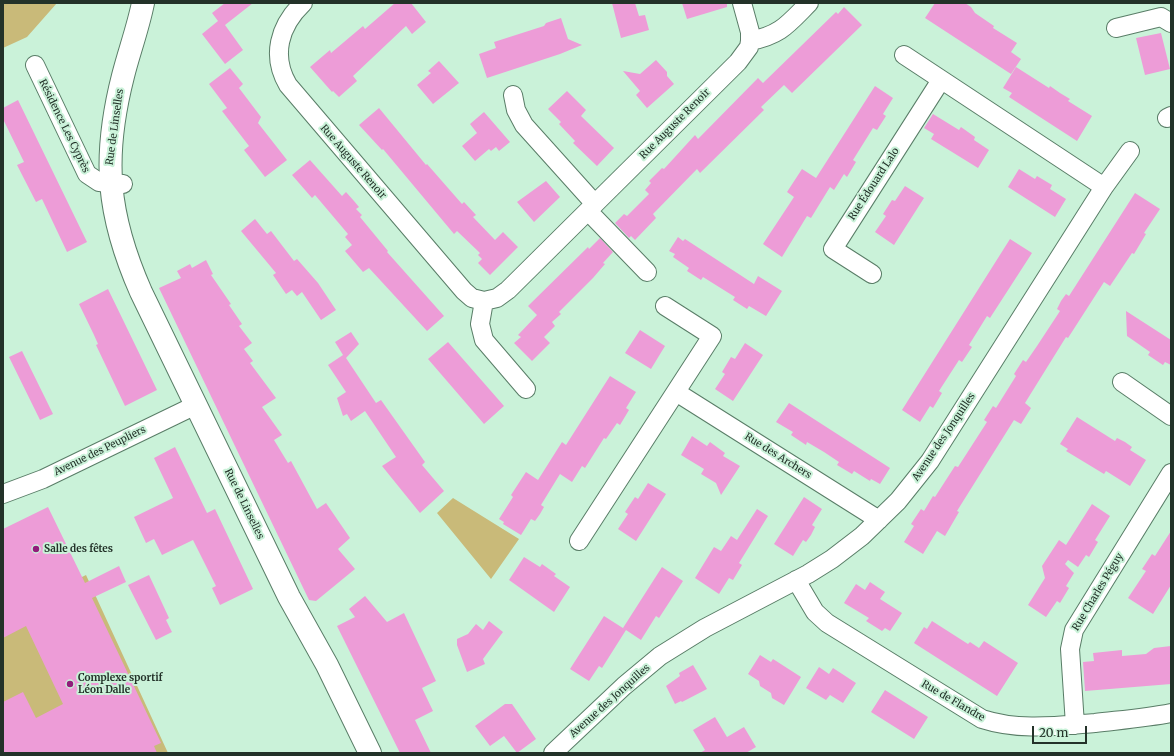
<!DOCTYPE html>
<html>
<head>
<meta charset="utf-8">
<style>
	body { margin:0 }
	#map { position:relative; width:1174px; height:756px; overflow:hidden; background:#caf2d9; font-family:Merriweather,serif }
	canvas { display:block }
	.frame { position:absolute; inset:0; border:4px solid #233229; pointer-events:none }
	.scale { position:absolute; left:1032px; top:726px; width:55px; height:18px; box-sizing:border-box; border:2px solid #233229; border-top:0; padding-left:5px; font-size:12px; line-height:14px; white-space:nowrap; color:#233229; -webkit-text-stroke:3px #caf2d9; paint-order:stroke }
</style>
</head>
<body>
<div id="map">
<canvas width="1174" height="756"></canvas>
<div class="frame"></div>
<div class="scale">20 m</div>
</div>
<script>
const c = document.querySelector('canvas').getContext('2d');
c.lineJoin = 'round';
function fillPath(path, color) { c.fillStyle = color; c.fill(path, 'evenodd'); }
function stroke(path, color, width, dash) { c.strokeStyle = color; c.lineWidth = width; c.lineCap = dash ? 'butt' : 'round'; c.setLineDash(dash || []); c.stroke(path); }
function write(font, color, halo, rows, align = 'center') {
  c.font = font + ' Merriweather,serif'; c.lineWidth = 4; c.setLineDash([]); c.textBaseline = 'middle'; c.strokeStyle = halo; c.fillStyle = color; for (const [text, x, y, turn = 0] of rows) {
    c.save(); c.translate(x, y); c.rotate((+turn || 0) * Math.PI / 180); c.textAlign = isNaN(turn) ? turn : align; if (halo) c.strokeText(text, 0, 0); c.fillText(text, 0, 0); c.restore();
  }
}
const green = new Path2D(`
	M3 3H57L27 37 3 48Z
	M453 498 519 539 491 579 437 513Z
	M86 575 168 753H3V616Z`);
const building = new Path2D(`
	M225 3H253L225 25 243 50 225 64 202 34 218 21 212 13Z
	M395 3H411L426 22 412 34 406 26 353 76 357 81 339 97 333 91 332 92 310 67 330 50 331 53 363 26 365 29Z
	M612 3H635L639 16 645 15 649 30 621 38Z
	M682 3H727V7L687 19Z
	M935 3H965L971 7 975 13 994 26 993 28 1017 43 1011 52 1021 59 1011 74 925 18Z
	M844 7 862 25 792 93 784 85 761 107 764 110 700 173 697 169 653 214 656 218 635 240 631 236 629 238 615 223 624 214 627 216 649 194 645 190 651 183 649 181 662 168 664 169 695 135 698 139 758 78 763 83 836 12 838 14Z
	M561 18 568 39 582 45 560 54 487 78 479 54 496 48 494 42 544 26 546 23Z
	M1161 33 1170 69 1145 75 1136 38Z
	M656 60 667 72V76L674 84 647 108 636 95 640 91 623 71 640 74Z
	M439 61 459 83 433 104 417 85 431 73 428 71Z
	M1016 67 1049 88 1050 86 1060 93 1070 99 1068 101 1092 116 1077 141 1009 97 1012 93 1003 88Z
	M230 68 243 84 239 88 261 117 258 123 287 160 265 177 244 150 249 146 222 111 227 108 209 84Z
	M875 86 893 98 883 114 886 116 877 130 873 128 853 160 856 162 847 177 844 174 834 190 830 187 811 218 807 216 782 257 763 244 794 197 787 192 802 169 816 178Z
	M567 91 586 110 581 116 614 148 597 166 573 143 575 141 559 124 561 122 548 109Z
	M18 100 87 242 67 252 42 199 36 202 17 165 24 162 3 119V108Z
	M379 108 426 165 427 164 462 204 464 202 476 215 473 217 495 240 503 232 518 247 490 275 478 263 482 259 478 255 480 253 457 231 454 234 383 149 382 150 359 125Z
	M484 112 510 142 499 151 496 147 491 151 489 149 475 161 462 146 477 133 470 124Z
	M933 114 959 130 961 127 975 137 974 140 989 150 978 168 931 139 934 134 924 128Z
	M310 160 342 196 346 192 354 201 359 207 356 209 362 215 360 217 388 251 387 252 444 316 427 331 369 268 363 272 345 251 352 245 345 237 348 234 315 195 312 198 292 175Z
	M1019 169 1035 179 1037 176 1052 185 1050 189 1066 199 1055 217 1008 187Z
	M546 181 560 197 534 222 517 202Z
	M905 186 924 198 894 245 875 232 886 216 883 214 892 200 895 201Z
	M1135 193 1160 209 1144 233 1146 234 1134 254 1132 253 1110 286 1104 282 1068 338 1066 337 1025 403 1031 408 1021 424 1014 420 957 511 959 512 945 536 937 531 923 554 904 542 914 526 911 524 921 509 924 511 933 496 935 497 955 466 958 467 987 422 984 420 993 406 996 408 1016 376 1014 374 1023 360 1026 362 1037 346 1060 311 1057 309 1061 301 1066 294 1069 296Z
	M255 219 267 234 271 231 294 261 297 259 318 283 336 310 321 320 302 292 297 296 292 290 286 294 273 275 276 273 241 231Z
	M678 237 683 241 685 239 754 284 758 276 782 291 766 316 749 306 747 309 733 300 735 297 703 277 701 280 687 271 689 268 673 257 675 254 669 251Z
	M600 238 613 252 603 263 605 264 593 278 559 312 561 314 552 322 555 326 544 337 550 343 532 361 514 343 521 337 518 335 537 315 528 306 588 247 589 249Z
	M1010 239 1032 253 990 318 987 316 969 345 972 347 962 362 959 360 939 391 942 393 933 408 930 406 920 422 902 410Z
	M206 260 213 274 211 275 231 304 229 305 242 324 239 326 252 343 244 349 253 361 250 363 276 398 262 407 282 435 274 440 288 463 291 461 317 509 326 503 350 538 338 549 355 569 316 601 309 600 159 288 181 278 177 271 190 264 192 268Z
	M108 289 157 390 125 406 96 345 98 344 94 335 79 304Z
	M1126 311 1171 340V365L1165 362 1163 365 1148 355 1150 352 1127 336Z
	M640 330 665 346 651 369 625 353Z
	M351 332 359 344 346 358 376 403 381 400 425 462 422 465 444 491 420 513 382 466 396 457 365 411 351 421 347 414 343 416 337 398 346 392 328 365 343 355 335 342Z
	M448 342 504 406 484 424 428 359Z
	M745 343 763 355 733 401 715 389 725 374 722 372 731 357 735 359Z
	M22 351 53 414 40 420 9 357Z
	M610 376 636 392 626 408 629 410 620 425 617 423 606 439 604 438 585 468 582 466 572 482 560 474 541 505 544 507 540 514 535 521 531 519 521 535 503 524 504 522 499 519 513 497 511 495 526 472 538 480 562 442 566 445Z
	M789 403 890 468 880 484 871 479 870 481 854 471 852 474 837 465 839 462 824 452 807 442 806 445 791 435 793 432 776 422Z
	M1077 417 1115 441 1117 438 1125 442 1132 447 1130 450 1146 460 1130 486 1106 471 1104 474 1066 451 1068 449 1060 444Z
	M692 436 707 446 710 442 725 453 723 456 740 466 721 495 716 483 701 474 704 469 681 455Z
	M175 447 207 513 215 509 253 589 220 605 212 588 216 586 193 540 162 555 154 539 146 543 134 517 173 498 154 458Z
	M648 483 666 494 636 541 618 529 628 514 625 512 635 497 638 499Z
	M804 497 822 509 812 525 815 527 811 535 806 542 803 540 793 556 774 544Z
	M1092 504 1110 516 1095 540 1098 542 1089 557 1086 555 1078 567 1068 560 1065 564 1074 573 1066 586 1069 588 1060 603 1057 601 1046 617 1028 605 1045 578 1042 566 1059 540 1066 545Z
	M48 507 85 583 119 566 126 582 92 598 161 743 154 746 157 753H3V702L23 692 36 718 63 704 26 626 3 638V529Z
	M757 509 768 516 739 563 742 565 733 580 729 578 719 594 695 578 714 547 721 551 731 536 737 540Z
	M1171 531V585L1153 614 1128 598 1146 571 1142 569 1152 554 1155 556Z
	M524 557 540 567 542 564 556 574 554 576 570 587 554 612 509 580Z
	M662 567 683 581 659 618 656 616 641 640 626 630 602 668 599 666 589 681 570 669 604 616 626 630 623 628Z
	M149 575 169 618 166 620 172 632 156 640 128 585Z
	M870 582 885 592 880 599 902 613 890 631 885 628 882 631 866 621 869 618 844 603 856 584 865 590Z
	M365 596 387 622 404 613 436 681 422 688 433 711 415 720 431 753H400L337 626 355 617 349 609Z
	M489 621 503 632 483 659 485 664 467 672 457 645V639L468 634 476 624 483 630Z
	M932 621 968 644 970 642 979 648 984 641 1018 663 997 696 914 643 924 627 927 629Z
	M1171 646V684L1085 691 1083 662 1094 661 1093 653 1122 650V656L1146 654 1154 648Z
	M760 655 771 662 773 659 801 677 784 705 772 698 771 693 760 686 759 681 748 674Z
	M693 665 707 689 682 702 681 701 675 704 666 686 680 676 679 673Z
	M819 667 829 674 833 668 856 683 843 703 830 695 826 700 806 688Z
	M885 690 928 717 914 739 871 712Z
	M505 704H512L536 739 517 753 504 736 490 746 475 726Z
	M715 717 727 737 744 727 756 747 746 753H700L705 750 693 730Z`);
const minor = new Path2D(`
	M303 3C279 26 271 56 288 85L464 291 472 298 484 301
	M742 3 750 32V41
	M1116 28 1161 17 1171 23
	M904 55 1104 187
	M35 65 87 174 99 182 123 184
	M513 95 516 110 524 125 595 204
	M1167 118 1171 116
	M588 211 647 272
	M872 274 833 249 941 80
	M1122 382 1171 416
	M526 389 484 340 480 324 484 301 497 298 508 290 738 62 749 47 750 41C781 35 788 24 809 3
	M676 392 879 520
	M3 494 43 479 196 405
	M579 541 712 336 665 306
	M796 580 815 612 827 623 982 719C1019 731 1056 726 1095 723 1120 720 1146 718 1171 713
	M1075 725 1070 649 1074 630 1171 473
	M553 753 624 686 660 656 705 628 808 574 832 559 862 536 898 501 930 461 1104 187 1130 151`);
const tertiary = new Path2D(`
	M143 3C138 28 129 52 123 76 102 158 107 215 141 292L289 597 327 665 370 753`);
const markers = [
	[36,549,4,"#911c7b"],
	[70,684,4,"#911c7b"]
];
const streetNames = [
	["Rue Auguste Renoir",675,124,-45],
	["Résidence Les Cyprès",64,126,64],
	["Rue de Linselles",115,127,-82],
	["Rue Auguste Renoir",353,162,49],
	["Rue Édouard Lalo",874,184,-57],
	["Avenue des Jonquilles",944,437,-56],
	["Avenue des Peupliers",100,451,-26],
	["Rue des Archers",778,456,32],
	["Rue de Linselles",244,504,64],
	["Rue Charles Péguy",1098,592,-59],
	["Avenue des Jonquilles",610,701,-42],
	["Rue de Flandre",953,701,30]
];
const poiNames = [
	["Salle des fêtes",44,549],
	["Complexe sportif",78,678],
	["Léon Dalle",78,690]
];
fillPath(green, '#c9ba79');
fillPath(building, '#ed9cd7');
stroke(minor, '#597d67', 20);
stroke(tertiary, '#597d67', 24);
stroke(minor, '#fff', 18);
stroke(tertiary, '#fff', 22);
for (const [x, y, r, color] of markers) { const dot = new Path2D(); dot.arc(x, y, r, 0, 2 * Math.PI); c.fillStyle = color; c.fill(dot); stroke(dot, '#caf2d9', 1.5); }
write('10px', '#233229', '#caf2d9', streetNames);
write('bold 10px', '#233229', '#caf2d9', poiNames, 'left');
</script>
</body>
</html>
